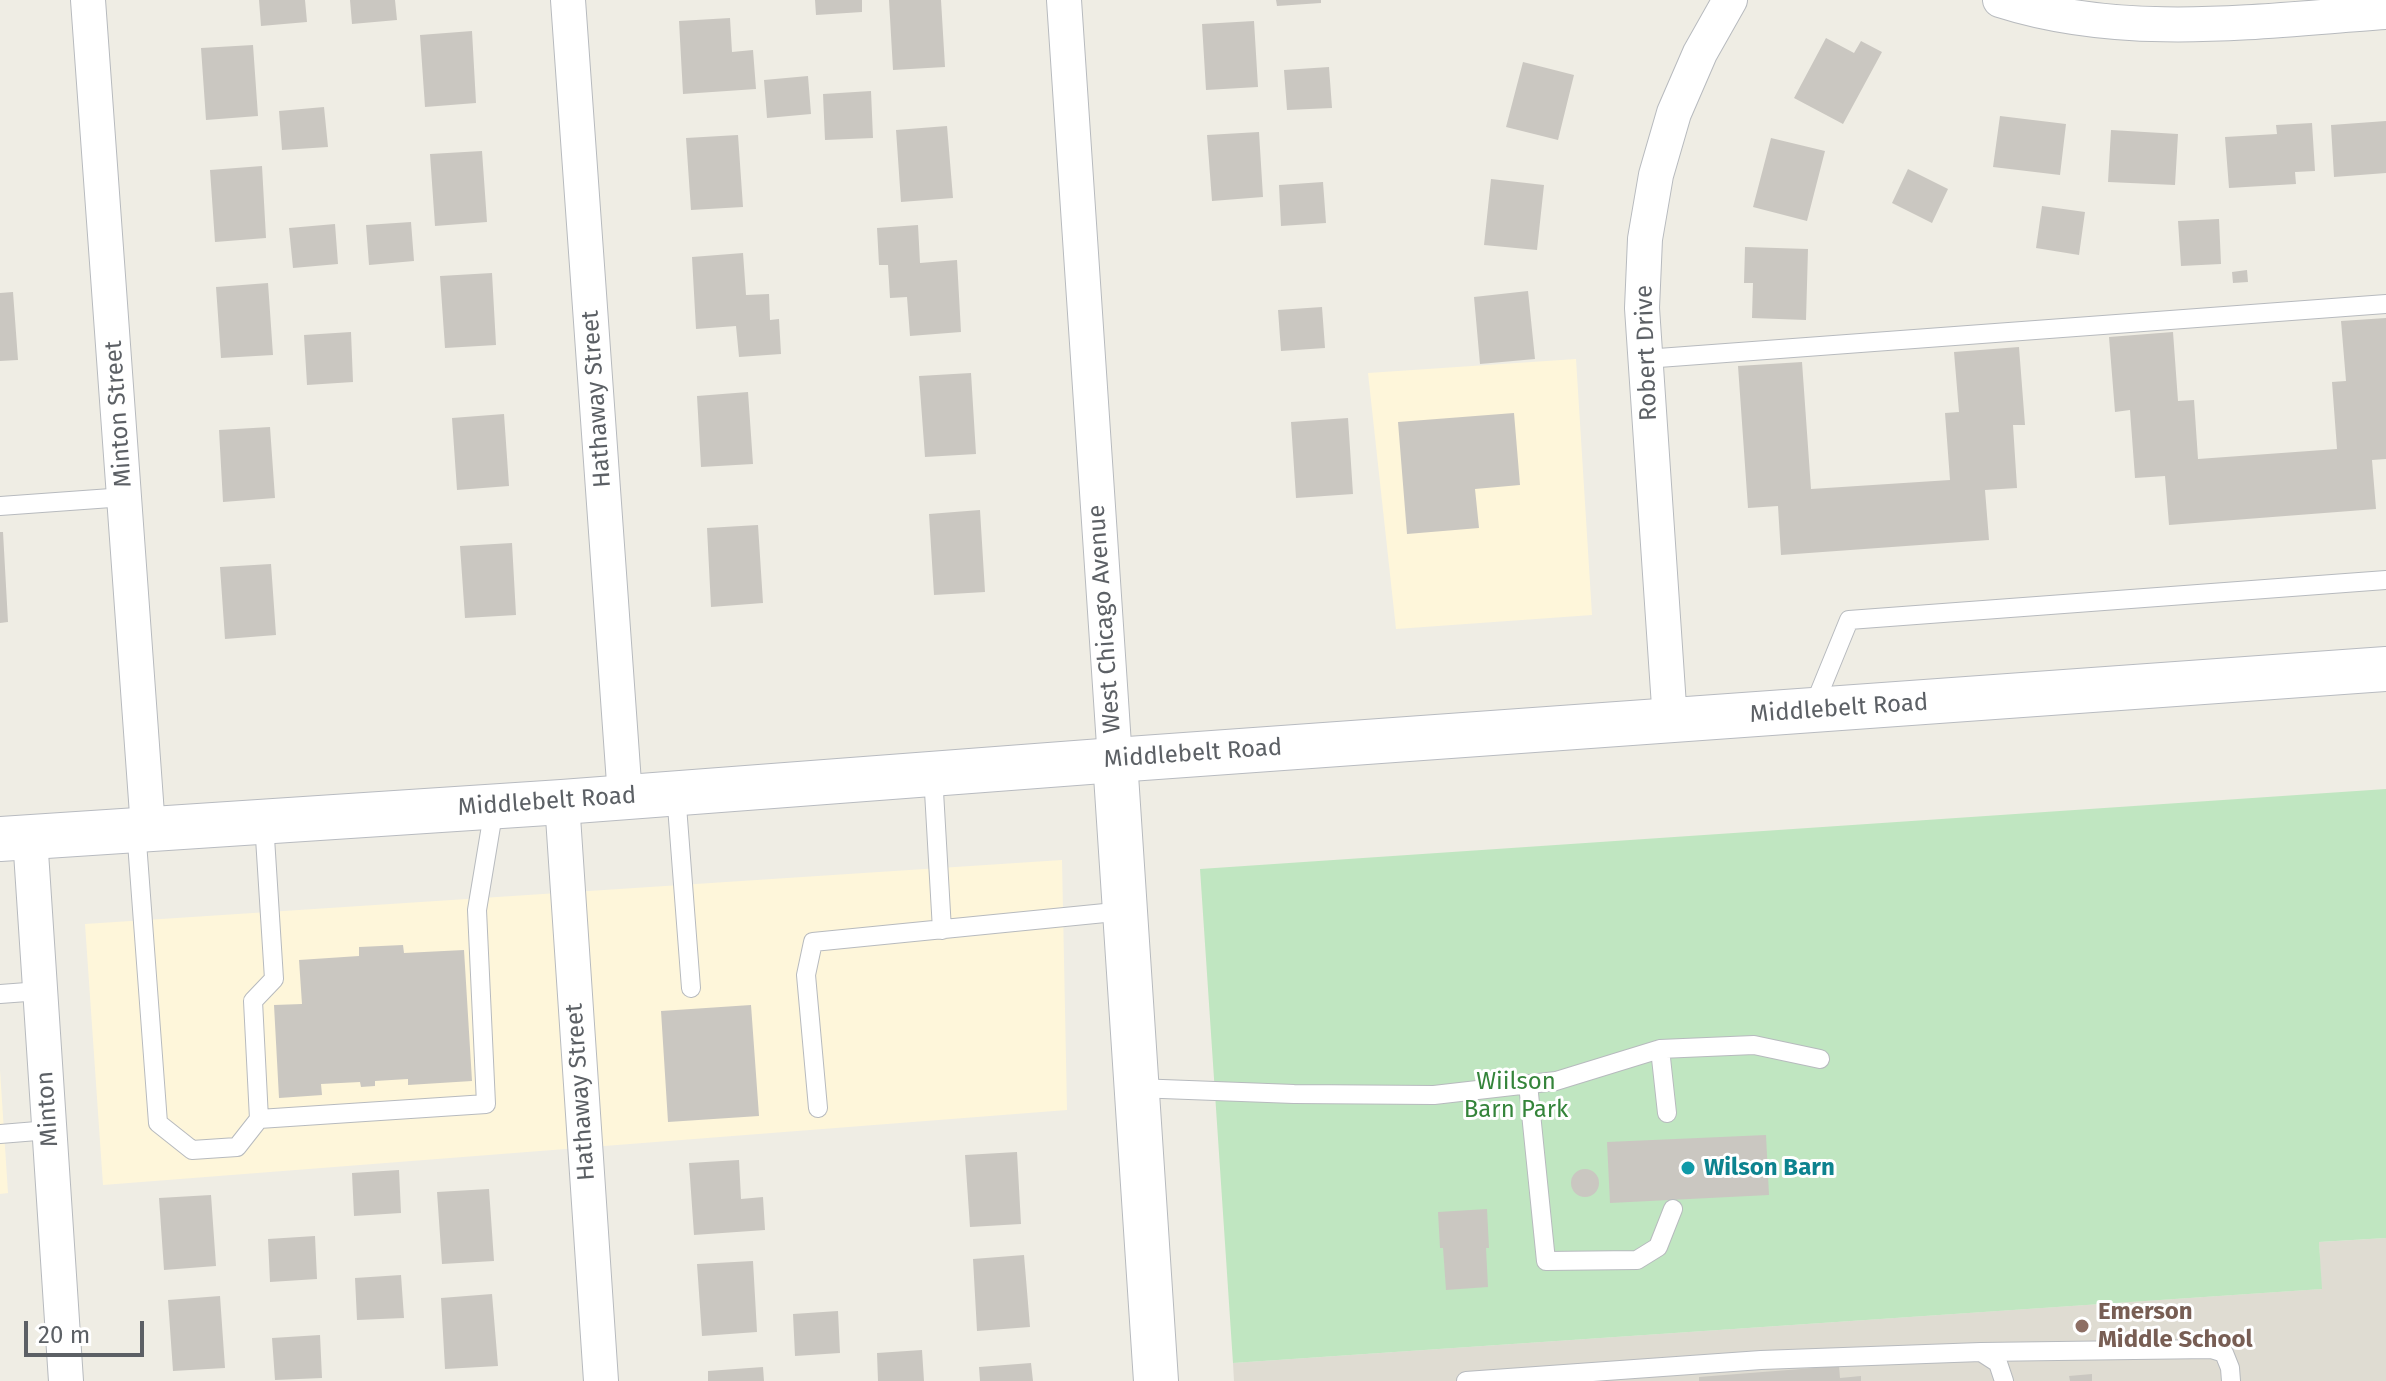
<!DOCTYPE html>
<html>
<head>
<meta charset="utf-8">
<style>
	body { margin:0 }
	#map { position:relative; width:2386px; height:1381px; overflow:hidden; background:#efede4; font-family:"Fira Sans",sans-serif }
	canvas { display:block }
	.scale { position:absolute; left:24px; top:1321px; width:120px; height:36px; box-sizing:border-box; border:4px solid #5c6065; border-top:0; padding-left:10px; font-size:24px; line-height:28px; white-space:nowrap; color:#5c6065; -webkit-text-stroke:6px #fff; paint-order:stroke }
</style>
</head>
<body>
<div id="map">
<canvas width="2386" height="1381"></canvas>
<div class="scale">20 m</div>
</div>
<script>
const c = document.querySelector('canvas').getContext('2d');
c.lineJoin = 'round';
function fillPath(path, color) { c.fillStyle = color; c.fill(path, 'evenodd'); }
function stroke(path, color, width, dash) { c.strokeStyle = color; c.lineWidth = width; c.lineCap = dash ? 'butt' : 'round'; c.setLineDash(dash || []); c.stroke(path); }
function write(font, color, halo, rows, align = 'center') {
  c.font = font + ' "Fira Sans",sans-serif'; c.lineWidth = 6; c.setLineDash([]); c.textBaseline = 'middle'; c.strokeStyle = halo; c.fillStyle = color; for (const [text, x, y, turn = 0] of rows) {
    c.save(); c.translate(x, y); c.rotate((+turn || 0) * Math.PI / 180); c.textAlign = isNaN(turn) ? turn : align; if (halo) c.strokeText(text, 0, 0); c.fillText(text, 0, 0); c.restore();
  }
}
const commercial = new Path2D(`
	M1576 359 1592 615 1396 629 1368 373Z
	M1062 860 1067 1110 103 1185 85 924Z
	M0 1070 8 1193 0 1194Z`);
const education = new Path2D(`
	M2386 1238V1381H1234L1233 1363 2321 1289 2319 1242Z`);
const green = new Path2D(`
	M2386 789V1238L2319 1242 2322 1289 1233 1363 1200 869Z`);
const building = new Path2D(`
	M259 0H305L307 22 261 26Z
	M350 0H395L397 20 352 24Z
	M815 0H862V12L816 15Z
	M889 0H941L945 67 893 70Z
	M1276 0H1321V3L1277 6Z
	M730 18 732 52 753 50 756 89 683 94 679 21Z
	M1254 21 1258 87 1206 90 1202 24Z
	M472 31 476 103 425 107 420 35Z
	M1826 38 1854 53 1861 41 1882 52 1843 124 1794 98Z
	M253 45 258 116 206 120 201 48Z
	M1523 62 1574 75 1558 140 1506 127Z
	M1329 67 1332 108 1287 110 1284 70Z
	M808 76 811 114 767 118 764 80Z
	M871 91 873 138 825 140 823 94Z
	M324 107 328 147 282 150 279 111Z
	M2000 116 2066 124 2060 175 1993 167Z
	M2386 121V173L2334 177 2331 125Z
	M2312 123 2315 171 2295 172 2296 184 2229 188 2225 137 2277 134 2276 125Z
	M947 126 953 198 901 202 896 130Z
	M2111 130 2178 134 2175 185 2108 182Z
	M1259 132 1263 197 1212 201 1207 135Z
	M738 135 743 207 691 210 686 138Z
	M1771 138 1825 151 1807 221 1753 207Z
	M482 151 487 222 435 226 430 154Z
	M262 166 266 238 215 242 210 170Z
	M1908 169 1948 189 1932 223 1892 203Z
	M1491 179 1544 185 1537 250 1484 245Z
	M1323 182 1326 223 1281 226 1279 185Z
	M2042 206 2085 212 2079 255 2036 248Z
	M2219 219 2221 264 2181 266 2178 221Z
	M411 222 414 261 369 265 366 225Z
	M335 224 338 264 293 268 289 228Z
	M918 225 920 263 957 260 961 332 910 336 907 297 890 298 888 265H879L877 228Z
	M1745 247 1808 249 1806 320 1752 318 1753 283H1744Z
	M743 253 746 295 769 294 770 320 779 319 781 354 739 357 736 326 696 329 692 257Z
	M2247 270 2248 282 2233 283 2232 272Z
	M492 273 496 345 445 348 440 276Z
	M268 283 273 355 221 358 216 287Z
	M1528 291 1535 359 1480 364 1474 297Z
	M13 292 18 360 0 361V293Z
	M1322 307 1325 348 1281 351 1278 310Z
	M2386 318V459L2372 460 2376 509 2169 525 2165 476 2135 478 2130 410 2115 412 2109 337 2173 332 2178 401 2194 400 2198 459 2337 449 2332 382 2346 381 2341 321Z
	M351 332 353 382 307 385 304 335Z
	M2019 347 2025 425H2013L2017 488 1985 490 1989 540 1781 555 1778 506 1748 508 1738 366 1802 362 1811 489 1950 480 1945 413 1959 412 1954 352Z
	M971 373 976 454 925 457 919 376Z
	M748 392 753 464 701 467 697 396Z
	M1514 413 1520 485 1475 489 1479 528 1407 534 1398 422Z
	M504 414 509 486 457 490 452 418Z
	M1348 418 1353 494 1296 498 1291 422Z
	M270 427 275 498 223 502 219 430Z
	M980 510 985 592 934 595 929 514Z
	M758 525 763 603 711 607 707 528Z
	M0 532H3L8 622 0 623Z
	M512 543 516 615 465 618 460 546Z
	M271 564 276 635 225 639 220 567Z
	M403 945 404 953 464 950 472 1081 408 1085V1079L375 1081V1086L361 1087 360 1082 321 1084 322 1095 279 1098 274 1005 302 1004 299 960 359 956V947Z
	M751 1005 759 1116 668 1122 661 1011Z
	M1766 1135 1769 1195 1610 1203 1607 1142Z
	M1017 1152 1021 1224 970 1227 965 1155Z
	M739 1160 741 1199 763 1197 765 1230 694 1235 689 1163Z
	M1571 1183a14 14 0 1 1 28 0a14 14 0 1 1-28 0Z
	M399 1170 401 1213 354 1216 352 1173Z
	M489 1189 494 1261 442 1264 437 1192Z
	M211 1195 216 1266 164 1270 159 1198Z
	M1487 1209 1489 1248H1486L1488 1287 1446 1290 1443 1248H1440L1438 1212Z
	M315 1236 317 1279 270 1282 268 1239Z
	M1024 1255 1030 1327 977 1331 973 1259Z
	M753 1261 757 1332 702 1336 697 1264Z
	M401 1275 404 1318 357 1320 355 1278Z
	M492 1294 498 1366 445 1369 441 1298Z
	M220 1296 225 1368 173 1371 168 1300Z
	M838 1311 840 1353 795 1356 793 1314Z
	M320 1335 322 1378 275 1380 272 1338Z
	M922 1350 924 1381H878L877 1353Z
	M1031 1363 1033 1381H980L979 1367Z
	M1839 1366 1840 1378 1861 1376V1381H1699V1377Z
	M763 1367 764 1381H708V1371Z
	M2092 1374V1381H2070L2069 1376Z`);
const service = new Path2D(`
	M1645 359 2386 304
	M0 506 125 497
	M1813 708 1849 620 2386 580
	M933 774 942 930
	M676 793 691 988
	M136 829 158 1123 192 1150 237 1147 259 1119 253 1001 274 979 264 822
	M0 994 40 991
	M1660 1049 1667 1113
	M1528 1084 1546 1261 1637 1260 1658 1247 1673 1209
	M1136 1088 1294 1094 1434 1095 1556 1081 1660 1049 1754 1045 1820 1059
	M818 1108 806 975 813 942 1125 911
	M259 1119 486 1104 477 910 494 808
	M0 1134 49 1130
	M1981 1352 1998 1363 2004 1381
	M1466 1381 1761 1360 1981 1352 2211 1349 2224 1353 2230 1368 2231 1381`);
const minor = new Path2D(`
	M88 0 148 828
	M568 0 625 797
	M1064 0 1115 760
	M2000 0C2125 40 2257 21 2386 12
	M1670 721 1642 308 1645 239 1656 175 1674 113 1700 53 1730 0
	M562 802 601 1381
	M30 837 66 1381`);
const tertiary = new Path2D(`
	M1115 760 1156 1381`);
const secondary = new Path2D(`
	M0 839 562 802 1115 760 2386 669`);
const markers = [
	[1688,1168,8,"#0f9aa8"],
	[2082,1326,8,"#8d6e63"]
];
const streetNames = [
	["Robert Drive",1647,353,-92],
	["Hathaway Street",597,399,-94],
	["Minton Street",119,414,-94],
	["West Chicago Avenue",1105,619,-94],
	["Middlebelt Road",1839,709,-4],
	["Middlebelt Road",1193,754,-4],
	["Middlebelt Road",547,802,-4],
	["Hathaway Street",581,1092,-94],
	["Minton",48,1109,-94]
];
const parkNames = [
	["Wiilson",1516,1082],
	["Barn Park",1516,1110]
];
const cultureNames = [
	["Wilson Barn",1704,1168]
];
const educationNames = [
	["Emerson",2098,1312],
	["Middle School",2098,1340]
];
fillPath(commercial, '#fef6da');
fillPath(education, '#dfdcd2');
fillPath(green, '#c0e6c1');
fillPath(building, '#cac7c1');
stroke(service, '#b7babe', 20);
stroke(minor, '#b7babe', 36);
stroke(tertiary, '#b7babe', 46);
stroke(secondary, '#b8bbc0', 46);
stroke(service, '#fff', 18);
stroke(minor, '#fff', 34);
stroke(tertiary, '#fff', 44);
stroke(secondary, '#fff', 44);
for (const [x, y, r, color] of markers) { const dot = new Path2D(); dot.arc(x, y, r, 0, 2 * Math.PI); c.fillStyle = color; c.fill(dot); stroke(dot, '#fff', 3); }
write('24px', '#5c6065', '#fff', streetNames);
write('24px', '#34843a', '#fff', parkNames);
write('bold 24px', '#0d838f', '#fff', cultureNames, 'left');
write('bold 24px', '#785e54', '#fff', educationNames, 'left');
</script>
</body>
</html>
